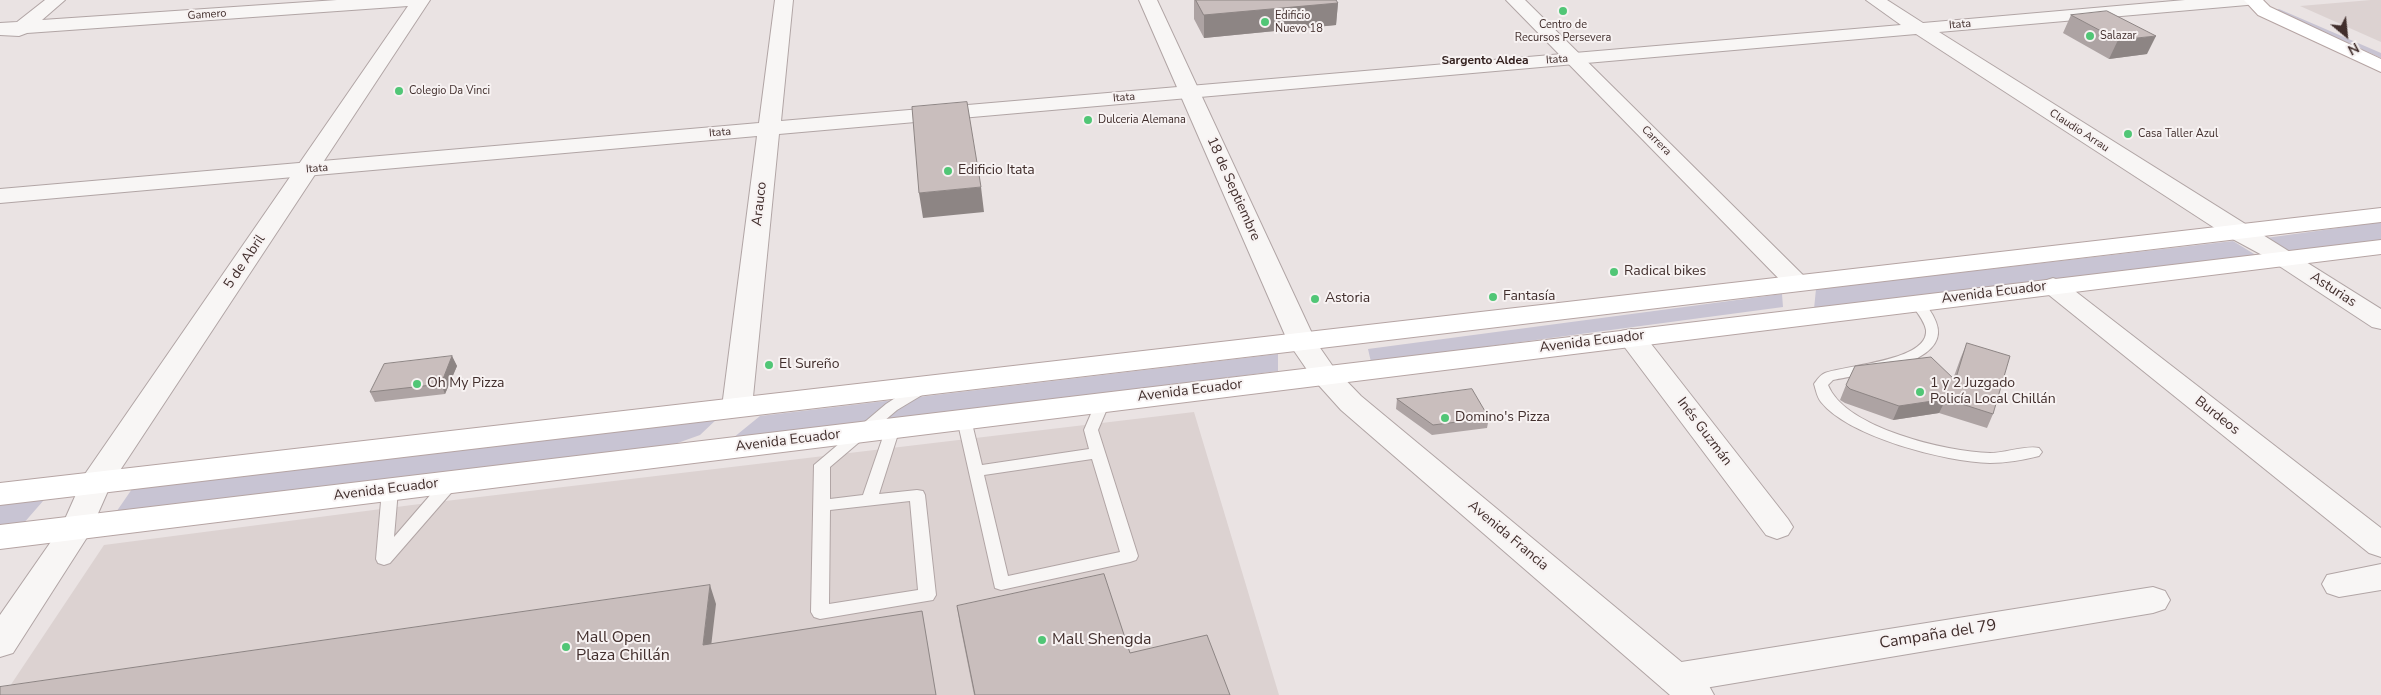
<!DOCTYPE html>
<html>
<head>
<meta charset="utf-8">
<style>
	body { margin:0 }
	#map { position:relative; width:2381px; height:695px; overflow:hidden; background:#eae3e3; font-family:"Nunito Sans",sans-serif }
	canvas { display:block }
	.north { position:absolute; left:2321px; top:10px; width:50px; height:50px; -webkit-text-stroke:4px #f7f2f2; paint-order:stroke; rotate:152deg; font-size:14px; font-weight:700; line-height:20px; text-align:center; color:#412e2c }
	.north::after { content:''; display:block; margin:auto; width:18px; height:22px; background:#412e2c; clip-path:polygon(50% 0,100% 100%,50% 72%,0 100%) }
</style>
</head>
<body>
<div id="map">
<canvas width="2381" height="695"></canvas>
<div class="north">N</div>
</div>
<script>
const c = document.querySelector('canvas').getContext('2d');
c.lineJoin = 'round';
function fillPath(path, color) { c.fillStyle = color; c.fill(path, 'evenodd'); }
function stroke(path, color, width, dash) { c.strokeStyle = color; c.lineWidth = width; c.lineCap = dash ? 'butt' : 'round'; c.setLineDash(dash || []); c.stroke(path); }
function write(font, color, halo, rows, align = 'center') {
  c.font = font + ' "Nunito Sans",sans-serif'; c.lineWidth = 4; c.setLineDash([]); c.textBaseline = 'middle'; c.strokeStyle = halo; c.fillStyle = color; for (const [text, x, y, turn = 0] of rows) {
    c.save(); c.translate(x, y); c.rotate((+turn || 0) * Math.PI / 180); c.textAlign = isNaN(turn) ? turn : align; if (halo) c.strokeText(text, 0, 0); c.fillText(text, 0, 0); c.restore();
  }
}
const built = new Path2D(`
	M2381 0V42L2300 6 2371 0Z
	M1194 412 1279 695H4L104 545 412 505Z`);
const green = new Path2D(`
	M2279 9 2381 53V58L2275 10Z
	M2381 222V242L2288 252 2266 238Z
	M2233 241 2259 257 1814 309 1816 289Z
	M1782 294 1783 307 1371 362 1368 349Z
	M1278 354V371L728 442 760 416Z
	M718 418 700 435 661 449 110 521 132 489Z
	M50 493 16 532 0 534V499Z`);
const service = new Path2D(`
	M1917 299C1925 301 1933 314 1936 322 1953 365 1860 374 1833 380L1828 385C1845 428 1947 452 1990 453 2005 453 2027 445 2039 448L2042 452 2039 456C2023 460 2007 463 1990 463 1946 462 1849 437 1821 402 1817 397 1816 390 1814 384 1817 380 1820 375 1825 373 1846 365 1929 361 1926 330 1924 320 1916 311 1910 303Z
	M922 385 927 386 929 389 927 392 897 410 830 467V499L863 495 886 428 888 425H898L900 428 879 494 917 490 923 491 925 495 936 595 933 600 927 601 820 619 814 617 811 612 814 465 886 404 909 389ZM910 501 918 590 829 604 830 510Z
	M1103 397 1110 402 1098 430 1138 556 1136 560 1130 562 1001 590 995 588 957 419 964 414 971 419 982 465 1089 449 1084 430 1096 402ZM1092 459 1120 552 1008 576 984 475Z
	M451 477 457 478 459 482 457 486 390 563 384 565 378 563 376 559 382 490 384 486H396L398 490 394 537 445 478Z`);
const minor = new Path2D(`
	M775 0H793L781 121 1901 25 1866 0H1887L1923 23 2185 0H2256L2253 4 2247 5 1939 32 2381 309V329L2372 327 2264 256 2227 236 1916 34 779 134 752 407 747 414 737 416 727 414 722 407 757 136 0 203V189L759 123Z
	M2053 278 2062 281 2381 528V557L2369 553 2044 291 2040 286 2044 281Z
	M1631 329 1641 331 1788 519 1793 527 1788 535 1777 539 1766 535 1617 337 1621 331Z
	M77 516 88 520 93 528 13 653 0 657V615L66 520Z
	M2381 564V590L2339 597 2327 593 2322 584 2327 575Z
	M2153 587 2165 591 2170 600 2165 609 2153 613 1675 693 1662 688 1657 678 1662 668 1675 663Z`);
const tertiary = new Path2D(`
	M45 0H65L42 20 337 0H430L111 484 88 536 77 540 66 536 61 528 85 474 408 6 27 33 19 36 0 35V23L17 22Z
	M1139 0H1157L1316 342 1334 368 1361 396 1708 684 1714 695H1670L1341 410 1314 380 1288 342Z
	M1506 0H1525L1805 277 1809 282 1805 287 1796 290 1787 287Z`);
const primary = new Path2D(`
	M2244 0H2263L2270 7 2381 59V72L2258 15Z
	M2381 208V222L0 505V483Z
	M2381 240V254L0 549V525Z`);
const wall = new Path2D(`
	M1194 0H1336L1338 3 1336 25 1204 38 1194 19Z
	M2071 15 2147 54 2109 59 2063 33Z
	M1967 343 1993 414 1987 428 1939 413 1893 420 1845 403 1840 400 1846 385 1953 379 1961 357Z
	M452 356 457 366 445 394 375 402 370 392Z
	M1397 399 1489 418 1487 428 1432 435 1396 409Z
	M957 606 1130 653 1230 695H974L960 625Z`);
const shadedWall = new Path2D(`
	M1338 3 1336 25 1204 38V15Z
	M2156 36 2147 54 2109 59 2118 40Z
	M981 187 984 212 923 218 919 193Z
	M452 356 457 366 445 394 441 384Z
	M1946 399 1939 413 1893 420 1899 406Z
	M710 585 716 604 709 664 703 645Z`);
const building = new Path2D(`
	M1196 0H1336L1338 3 1204 15Z
	M2107 11 2156 36 2118 40 2071 15Z
	M967 102 981 187 919 193 912 107Z
	M1967 343 2010 356 1993 414 1946 399 1899 406 1850 389 1846 385 1855 366 1931 357 1955 380Z
	M452 356 441 384 370 392 384 364Z
	M1472 389 1489 418 1433 425 1397 399Z
	M1104 574 1130 653 1207 635 1230 695H975L957 606Z
	M710 585 703 645 922 611 936 695H0V687Z`);
const markers = [
	[1563,11,5,"#51c676"],
	[1265,22,5,"#51c676"],
	[2090,36,5,"#51c676"],
	[399,91,5,"#51c676"],
	[1088,120,5,"#51c676"],
	[2128,134,5,"#51c676"],
	[948,171,5,"#51c676"],
	[1614,272,5,"#51c676"],
	[1493,297,5,"#51c676"],
	[1315,299,5,"#51c676"],
	[769,365,5,"#51c676"],
	[417,384,5,"#51c676"],
	[1920,392,5,"#51c676"],
	[1445,418,5,"#51c676"],
	[1042,640,5,"#51c676"],
	[566,647,5,"#51c676"]
];
const farStreetnames = [
	["Gamero",207,15,-4],
	["Itata",1960,25,-5],
	["Itata",1557,60,-5],
	["Itata",1124,98,-5],
	["Claudio Arrau",2079,131,33],
	["Itata",720,133,-5],
	["Carrera",1656,141,45],
	["Itata",317,169,-5]
];
const farPoinames = [
	["Edificio",1275,16],
	["Nuevo 18",1275,29],
	["Centro de",1563,25,"center"],
	["Recursos Persevera",1563,38,"center"],
	["Salazar",2100,36],
	["Colegio Da Vinci",409,91],
	["Dulceria Alemana",1098,120],
	["Casa Taller Azul",2138,134]
];
const farNeighbourhoodnames = [
	["Sargento Aldea",1485,61]
];
const poiNames = [
	["Edificio Itata",958,171],
	["Radical bikes",1624,272],
	["Fantasía",1503,297],
	["Astoria",1325,299],
	["El Sureño",779,365],
	["Oh My Pizza",427,384],
	["1 y 2 Juzgado",1930,384],
	["Policía Local Chillán",1930,400],
	["Domino's Pizza",1455,418]
];
const streetNames = [
	["18 de Septiembre",1233,189,66],
	["Arauco",760,204,-83],
	["5 de Abril",245,262,-56],
	["Asturias",2333,290,33],
	["Avenida Ecuador",1994,293,-7],
	["Avenida Ecuador",1592,342,-7],
	["Avenida Ecuador",1190,391,-7],
	["Burdeos",2217,416,38],
	["Inés Guzmán",1704,432,53],
	["Avenida Ecuador",788,441,-7],
	["Avenida Ecuador",386,490,-7],
	["Avenida Francia",1508,536,40]
];
const nearStreetnames = [
	["Campaña del 79",1938,635,-9]
];
const nearPoinames = [
	["Mall Open",576,638],
	["Plaza Chillán",576,656],
	["Mall Shengda",1052,640]
];
fillPath(built, '#dcd2d1');
fillPath(green, '#c8c4d3');
stroke(service, '#b1a5a5', 2);
stroke(minor, '#b1a5a5', 2);
stroke(tertiary, '#b1a5a5', 2);
stroke(primary, '#b5a4a3', 2);
fillPath(service, '#f8f6f5');
fillPath(minor, '#f8f6f5');
fillPath(tertiary, '#f8f6f5');
fillPath(primary, '#fff');
fillPath(wall, '#ada3a3');
fillPath(shadedWall, '#8d8584');
fillPath(building, '#c9bebd');
stroke(building, '#8d8584', 1);
for (const [x, y, r, color] of markers) { const dot = new Path2D(); dot.arc(x, y, r, 0, 2 * Math.PI); c.fillStyle = color; c.fill(dot); stroke(dot, '#f7f2f2', 2); }
write('11px', '#412e2c', '#f7f2f2', farStreetnames);
write('11px', '#412e2c', '#f7f2f2', farPoinames, 'left');
write('bold 12px', '#32201e', '#f7f2f2', farNeighbourhoodnames);
write('14px', '#412e2c', '#f7f2f2', poiNames, 'left');
write('14px', '#412e2c', '#f7f2f2', streetNames);
write('16px', '#412e2c', '#f7f2f2', nearStreetnames);
write('16px', '#412e2c', '#f7f2f2', nearPoinames, 'left');
</script>
</body>
</html>
